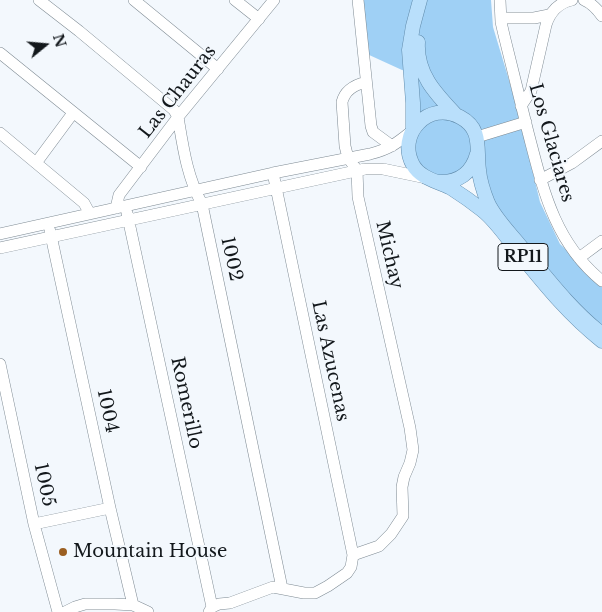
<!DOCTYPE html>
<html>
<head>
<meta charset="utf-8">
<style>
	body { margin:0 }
	#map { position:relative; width:602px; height:612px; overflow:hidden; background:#f3f8fd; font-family:"Libre Baskerville",serif }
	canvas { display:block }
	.north { position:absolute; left:20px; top:20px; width:50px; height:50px; -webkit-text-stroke:4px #f3f8fd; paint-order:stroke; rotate:73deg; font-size:14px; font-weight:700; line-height:20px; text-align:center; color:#13181c }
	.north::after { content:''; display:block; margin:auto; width:18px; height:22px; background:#13181c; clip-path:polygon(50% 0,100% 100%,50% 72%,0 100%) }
</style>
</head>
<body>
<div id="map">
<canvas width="602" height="612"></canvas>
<div class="north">N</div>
</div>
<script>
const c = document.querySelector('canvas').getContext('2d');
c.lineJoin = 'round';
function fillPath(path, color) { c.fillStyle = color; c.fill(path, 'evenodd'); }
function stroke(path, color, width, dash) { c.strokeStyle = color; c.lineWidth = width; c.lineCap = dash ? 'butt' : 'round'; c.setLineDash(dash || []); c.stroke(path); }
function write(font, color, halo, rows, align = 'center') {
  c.font = font + ' "Libre Baskerville",serif'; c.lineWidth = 4; c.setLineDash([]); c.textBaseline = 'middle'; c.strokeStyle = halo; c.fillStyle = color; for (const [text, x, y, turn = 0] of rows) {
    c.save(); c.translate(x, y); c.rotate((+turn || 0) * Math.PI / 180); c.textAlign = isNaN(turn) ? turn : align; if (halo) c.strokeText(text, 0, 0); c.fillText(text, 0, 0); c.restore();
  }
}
const green = new Path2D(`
	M362 0H491L493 27 518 110 540 202 560 244 602 283V328L586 314 499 214 489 196 481 141 442 106 428 108 418 113 413 73 402 70 367 54Z
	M440 117 457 120 470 133 474 149 463 171 439 178 418 165C412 131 410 135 440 117Z`);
const minor = new Path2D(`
	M39 0 79 31 174 110 178 117C183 147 187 177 202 204L282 588
	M134 0 218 69
	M235 0 259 19
	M358 0 371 126 373 132 392 146
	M500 0 501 22 504 35C512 67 520 100 528 132 543 189 554 242 602 281
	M584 0C591 3 597 9 602 16
	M501 18H534L549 15
	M0 53 141 167
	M521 106 531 91 546 25C550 12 558 3 572 0
	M0 133 84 203 90 214
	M477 137 526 122
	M36 163 73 113
	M540 180 572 163 602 141
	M116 208 119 195 178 117 274 0
	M127 213 212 607
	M50 231 110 508 133 605
	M0 234 273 173 370 154C390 149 397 143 412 131
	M0 248 365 169H383L426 178
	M579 258 602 241
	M0 364 34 524 58 612
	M34 524 110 508
	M353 555 379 546 391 534 403 516 402 487 404 477 410 463 413 450 410 428 358 197 357 170 348 158 345 146 342 102C345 90 354 85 366 82
	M65 612 75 607 85 604H115L133 605 148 612
	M209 612 212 607 219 604 230 603 273 587 304 593H315L328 586 347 573 351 567 353 555 273 173`);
const major = new Path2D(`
	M418 42C416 73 435 93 455 114
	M413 130V103L409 50 413 26 420 0
	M438 182C458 183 472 173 477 154
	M602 334C571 310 547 278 522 248 511 234 496 220 488 203 484 193 480 182 479 170 476 149 483 129 460 117 429 100 396 134 413 165 421 179 438 181 451 188 462 195 472 202 482 210 496 221 507 238 519 253 545 285 569 315 602 341`);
const markers = [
	[63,552,5,"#9b5f22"]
];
const shields = [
	[523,257,50]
];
const shieldNames = [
	["RP11",523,257]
];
const streetNames = [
	["Las Chauras",178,92,-52],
	["Los Glaciares",551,143,74],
	["Michay",389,255,77],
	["1002",231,259,78],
	["Las Azucenas",330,361,78],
	["Romerillo",186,403,78],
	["1004",107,411,78],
	["1005",44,485,78]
];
const poiNames = [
	["Mountain House",73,552]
];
fillPath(green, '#9fd0f5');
stroke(minor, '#7e8a93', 12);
stroke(major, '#608bab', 15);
stroke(minor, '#fff', 11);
stroke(major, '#b9dffb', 14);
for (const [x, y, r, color] of markers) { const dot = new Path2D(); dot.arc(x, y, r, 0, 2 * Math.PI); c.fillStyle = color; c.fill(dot); stroke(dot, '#f3f8fd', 2); }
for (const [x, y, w] of shields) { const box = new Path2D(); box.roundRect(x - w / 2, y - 13.5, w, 27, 4); c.fillStyle = '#f3f8fd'; c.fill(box); stroke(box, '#13181c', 1); }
write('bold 16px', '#13181c', null, shieldNames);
write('18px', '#13181c', '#f3f8fd', streetNames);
write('18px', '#13181c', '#f3f8fd', poiNames, 'left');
</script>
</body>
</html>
